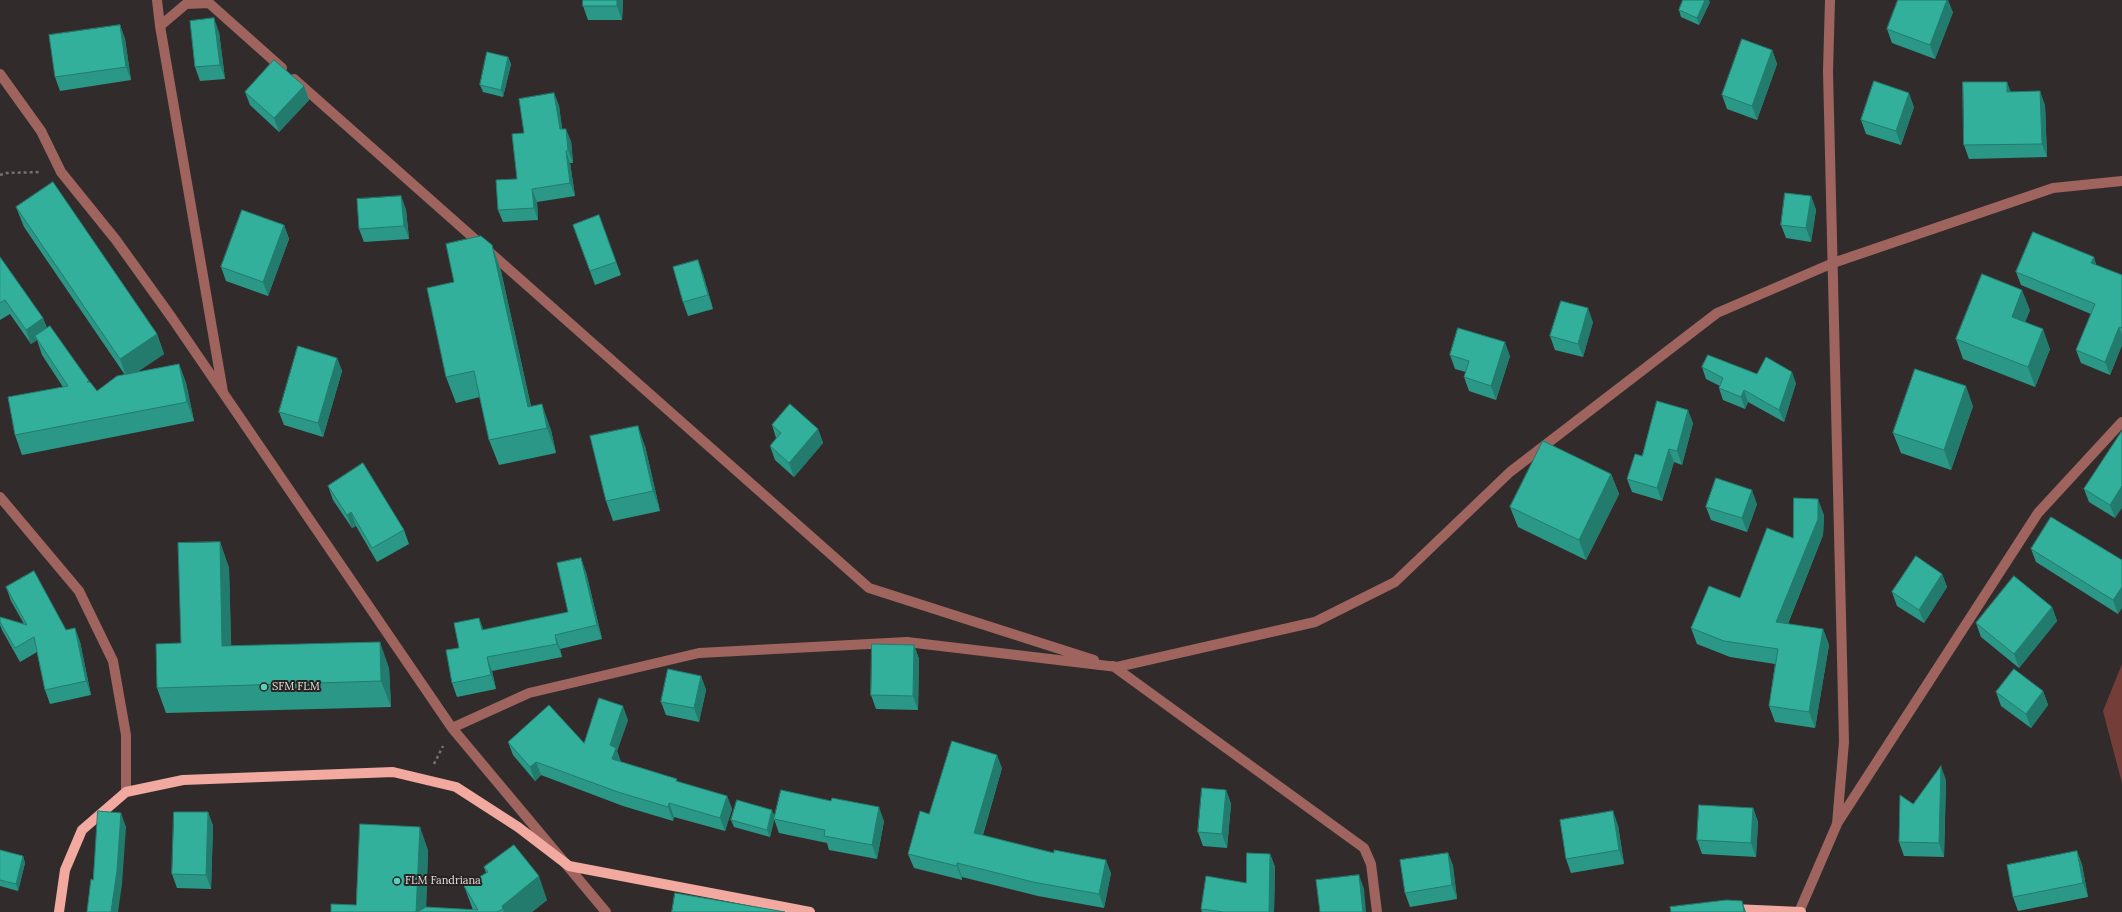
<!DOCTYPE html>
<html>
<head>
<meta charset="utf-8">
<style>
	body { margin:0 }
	canvas { display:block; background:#312c2b }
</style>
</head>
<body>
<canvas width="2122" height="912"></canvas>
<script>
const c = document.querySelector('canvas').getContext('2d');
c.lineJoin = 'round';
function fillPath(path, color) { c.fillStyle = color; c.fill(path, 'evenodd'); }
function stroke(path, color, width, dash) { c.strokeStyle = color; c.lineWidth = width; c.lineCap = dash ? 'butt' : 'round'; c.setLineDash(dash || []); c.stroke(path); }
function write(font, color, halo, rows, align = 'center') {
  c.font = font + ' Lora,serif'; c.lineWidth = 4; c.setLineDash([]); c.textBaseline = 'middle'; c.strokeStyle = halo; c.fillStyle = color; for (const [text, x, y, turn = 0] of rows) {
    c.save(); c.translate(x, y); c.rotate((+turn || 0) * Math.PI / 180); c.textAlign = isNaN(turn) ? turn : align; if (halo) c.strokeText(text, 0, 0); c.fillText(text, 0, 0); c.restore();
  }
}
const green = new Path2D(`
	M2122 664V783L2103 711Z`);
const path = new Path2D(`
	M0 175 6 173 41 172
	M434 764 443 746`);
const minor = new Path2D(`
	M157 0 160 26 223 392
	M160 26 186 4 209 3 282 68
	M0 74 41 131 61 172 116 240 172 318 452 728 606 912
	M294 79 869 588 1094 660
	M0 497 79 591 113 661 126 735V792
	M1113 666 1364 848 1371 864 1377 912
	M452 728 529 693 699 653 907 642 1117 667 1315 622 1395 582 1510 472 1717 313 1833 263 2053 188 2122 181
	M1838 822 2038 513 2122 422
	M1799 912 1837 824 1844 742 1828 71 1830 0`);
const major = new Path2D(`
	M1733 909 1801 912
	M59 912 65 870 82 830 126 792 183 780 393 772 456 787 518 827 569 866 810 912`);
const wall = new Path2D(`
	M623 0 622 20H588L583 6Z
	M1710 2 1699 25 1681 17 1679 10Z
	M1953 12 1935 59 1892 43 1887 29Z
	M120 25 125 39 131 80 60 91 55 77Z
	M219 32 225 79 200 81 195 67Z
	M1772 50 1777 64 1757 120 1727 109 1722 95Z
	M508 57 511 64 503 97 483 92 480 85Z
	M304 86 309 100 279 132 250 105 245 92Z
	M554 93 559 106 562 129 571 141 573 163H570L575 196 537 202 538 220 503 222 498 210 517 179 524 133Z
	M2045 105 2047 157 1969 159 1964 145Z
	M1914 107 1901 145 1866 134 1861 120Z
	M401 196 406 210 409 239 364 242 359 229Z
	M1811 196 1816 210 1811 242 1786 238 1781 225Z
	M16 207 157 334 164 354 137 372 179 364 186 383 194 421 22 455 15 435 63 387 42 355 37 340 31 344 10 314 0 320V257L43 318 47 328 89 381 97 391 125 375 24 227Z
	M599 215 621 275 595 285 573 225Z
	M284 225 289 239 268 296 226 281 221 267Z
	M492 245 501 271 531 406 551 430 556 453 499 465 489 440 480 397 456 403 446 377 454 282Z
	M2097 265 2122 275V345L2110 375 2081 363 2076 350 2091 314 2021 285 2016 272Z
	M703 274 713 309 688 316 683 302Z
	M2030 310 2025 322 2050 349 2035 387 1963 359 1956 339Z
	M1593 322 1583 357 1555 350 1550 336Z
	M1450 355 1510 356 1496 400 1469 391 1464 377 1466 372 1455 369Z
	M337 358 342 371 323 437 284 425 279 412Z
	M1702 367 1757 374 1796 383 1784 422 1748 402 1745 409 1723 400 1719 388 1720 386 1706 379Z
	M1973 406 1951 470 1901 453 1893 433Z
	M1693 423 1682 465 1674 462 1662 501 1632 492 1627 479 1642 456Z
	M772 425 818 429 823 443 794 477 775 460 770 446 776 438Z
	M2122 431 2115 518 2089 502 2084 489Z
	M645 446 660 511 613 521 606 501Z
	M1611 474 1619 494 1586 560 1518 527 1510 507Z
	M328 486 404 530 409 544 377 562 356 526 352 528 333 500Z
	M1757 504 1747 532 1711 520 1706 507Z
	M1824 515 1823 535 1788 624 1823 629 1829 645 1815 728 1775 722 1769 706 1775 664 1730 657 1697 644 1691 628 1740 598Z
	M220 542 229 568 231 646 389 668 391 707 166 713 157 688 181 643Z
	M2031 549 2122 560 2118 614 2036 562Z
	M586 572 602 639 560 649 562 657 492 671 496 689 457 697 452 683 459 648 484 630 568 612Z
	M1942 574 1947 587 1924 623 1897 606 1892 592Z
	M6 587 66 630 75 628 80 642 91 695 50 704 45 690 37 652 20 662 2 630 0 625V617L24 624 11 601Z
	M2052 607 2057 621 2019 668 1981 637 1976 623Z
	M914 645 919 659 918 710 876 709 871 695Z
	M701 676 706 690 699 722 666 715 661 702Z
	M2043 691 2048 705 2031 728 2001 706 1996 692Z
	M628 720 617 751 621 762 678 782 727 796 732 809 725 831 674 817 673 821 623 806 541 775 535 781 513 755 508 742 584 743Z
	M1002 768 983 835 1111 873 1104 908 1038 896 962 877V880L914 868 908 854 929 814Z
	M1946 780 1944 857 1904 856 1899 842 1913 804Z
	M1226 790 1231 804 1227 848 1203 846 1198 832Z
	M831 801 884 821 877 859 829 850 827 843 779 833 774 819 770 837 734 827 731 820 775 816Z
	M1753 808 1758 822 1756 857 1702 854 1697 840Z
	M208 812 213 826 211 889 177 888 172 874Z
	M1618 825 1624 864 1571 873 1566 859Z
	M0 850 23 856 25 863 18 891 0 886Z
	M428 850 426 907 473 910 464 886 486 873 484 867 547 900 532 912H331L356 905Z
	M2077 851 2082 865 2088 897 2018 911 2013 897Z
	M1448 853 1453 866 1457 899 1410 907 1405 893Z
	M1270 854 1275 867 1274 912H1202L1201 909 1246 883Z`);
const shadedWall = new Path2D(`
	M617 0H623L622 20 617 6Z
	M1705 0H1709L1710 2 1699 25 1697 18Z
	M1947 0H1948L1953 12 1935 59 1930 45Z
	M214 18 219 32 225 79 220 65Z
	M120 25 125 39 131 80 126 67Z
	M1772 50 1777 64 1757 120 1752 106Z
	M508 57 511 64 503 97 501 90Z
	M2007 82 2012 95 2007 92Z
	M304 86 309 100 279 132 274 118Z
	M2040 91 2045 105 2047 157 2042 144Z
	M554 93 559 106 564 142 560 129Z
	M1909 93 1914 107 1901 145 1896 131Z
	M566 129 571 141 573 163 568 150Z
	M566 151 570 163 575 196 570 183Z
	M532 189 537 202 538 220 534 208Z
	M401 196 406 210 409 239 404 226Z
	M1811 196 1816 210 1811 242 1806 228Z
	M284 225 289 239 268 296 263 282Z
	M492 245 501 271 536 430 528 407Z
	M2094 257 2098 270 2091 263Z
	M698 260 703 274 713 309 708 295Z
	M2022 290 2030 310 2019 337 2012 317Z
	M1588 308 1593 322 1583 357 1578 344Z
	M43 318 48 332 35 336 37 340 31 344 26 330Z
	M2119 327 2122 335V345L2110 375 2105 362Z
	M2043 329 2050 349 2035 387 2028 367Z
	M157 334 164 354 127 379 120 359Z
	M1505 342 1510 356 1496 400 1491 386Z
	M337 358 342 371 323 437 318 423Z
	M179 364 186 383 194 421 187 402Z
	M1792 372 1796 383 1784 422 1779 410Z
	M1966 386 1973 406 1951 470 1944 450Z
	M1744 390 1748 402 1745 409 1741 397Z
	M542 404 551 430 556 453 547 428Z
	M1688 410 1693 423 1682 465 1677 451Z
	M638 426 645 446 660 511 653 491Z
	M818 429 823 443 794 477 789 463Z
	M1669 449 1674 462 1662 501 1657 488Z
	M1611 474 1619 494 1586 560 1579 540Z
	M2122 486V508L2115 518 2110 505Z
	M1752 490 1757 504 1747 532 1742 518Z
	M1818 499 1824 515 1823 535 1782 638 1776 622Z
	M351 512 356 526 352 528 347 515Z
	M220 542 229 568 232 672 222 646Z
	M581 558 586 572 602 639 597 625Z
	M1942 574 1947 587 1924 623 1919 610Z
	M2122 587V608L2118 614 2113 600Z
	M2052 607 2057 621 2019 668 2014 654Z
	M479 618 484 631 482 630Z
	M75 628 80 642 91 695 86 681Z
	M1823 629 1829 645 1815 728 1809 712Z
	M555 635 560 649 562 657 557 644Z
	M380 642 389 668 391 707 381 681Z
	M914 645 919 659 918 710 913 696Z
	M487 657 492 671 496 689 491 675Z
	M701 676 706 690 699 722 694 708Z
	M2043 691 2048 705 2031 728 2026 714Z
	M623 706 628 720 617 751 621 762 617 773 612 759 610 745Z
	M997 755 1002 768 979 847 974 833Z
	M536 762 541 775 535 781 530 767Z
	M1941 766 1946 780 1944 857 1939 843Z
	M1226 790 1231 804 1227 848 1222 834Z
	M727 796 732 809 725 831 720 818Z
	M669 803 674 817 673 821 668 807Z
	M879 807 884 821 877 859 872 845Z
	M1753 808 1758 822 1756 857 1751 843Z
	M772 810 775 817 770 837 767 830Z
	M1613 811 1618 825 1624 864 1619 850Z
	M208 812 213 826 211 889 206 875Z
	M121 813 126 827 122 884 118 912H111Z
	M420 827 428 850 426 912H416Z
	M2077 851 2082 865 2088 897 2083 883Z
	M1448 853 1453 866 1457 899 1452 885Z
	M1270 854 1275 867 1274 912H1269Z
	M23 856 25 863 18 891 16 884Z
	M1106 860 1111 873 1104 908 1099 894Z
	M957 863 962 877V880L957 866Z
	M1359 875 1364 889 1366 912H1363Z
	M539 876 547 900 532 912H504L502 906Z
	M1742 901 1746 912H1744Z`);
const building = new Path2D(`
	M583 0H617V6H583Z
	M1683 0H1705L1697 18 1679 10Z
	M1898 0H1947L1930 45 1887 29Z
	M214 18 220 65 195 67 190 21Z
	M120 25 126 67 55 77 49 35Z
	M1742 39 1772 50 1752 106 1722 95Z
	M487 52 508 57 501 90 480 85Z
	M274 60 304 86 274 118 245 92Z
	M1874 81 1909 93 1896 131 1861 120Z
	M1963 82H2007V92L2040 91 2042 144 1964 145Z
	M554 93 560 129H566L568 150 566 151 570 183 532 189 534 208 498 210 496 180 517 179 512 134 524 133 519 99Z
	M53 182 157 334 120 359 16 207Z
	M1785 193 1811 196 1806 228 1781 225Z
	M401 196 404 226 359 229 357 199Z
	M242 210 284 225 263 282 221 267Z
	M599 215 616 262 590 271 573 225Z
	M2033 232 2094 257 2091 263 2122 275V328L2119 327 2105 362 2076 350 2095 304 2016 272Z
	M481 236 492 245 528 407 542 404 547 428 489 440 474 371 446 377 427 288 454 282 446 244Z
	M0 257 43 318 26 330 5 300 0 303Z
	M698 260 708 295 683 302 673 267Z
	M1982 274 2022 290 2012 317 2043 329 2028 367 1956 339Z
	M1561 301 1588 308 1578 344 1550 336Z
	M50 326 89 381 87 382H90L97 391 117 376 179 364 187 402 15 435 8 397 68 386 35 336Z
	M1458 328 1505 342 1491 386 1464 377 1469 361 1450 355Z
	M298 346 337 358 318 423 279 412Z
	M1708 355 1757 374 1766 357 1792 372 1779 410 1744 390 1741 397 1719 388 1723 378 1702 367Z
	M1915 369 1966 386 1944 450 1893 433Z
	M1657 401 1688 410 1677 451 1669 449 1657 488 1627 479 1635 454 1642 456Z
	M790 404 818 429 789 463 770 446 781 433 772 425Z
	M638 426 653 491 606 501 590 436Z
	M2122 431V486L2110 505 2084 489Z
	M1543 441 1611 474 1579 540 1510 507Z
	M363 463 404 530 372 548 351 512 347 515 328 486Z
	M1716 478 1752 490 1742 518 1706 507Z
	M1794 498 1818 499V519L1776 622 1823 629 1809 712 1769 706 1778 649 1724 641 1691 628 1709 586 1740 598 1767 528 1793 538Z
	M2051 517 2122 560V587L2113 600 2031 549Z
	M220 542 222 646 380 642 381 681 157 688 156 644 181 643 178 543Z
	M1916 556 1942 574 1919 610 1892 592Z
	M581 558 597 625 555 635 557 644 487 657 491 675 452 683 446 650 459 648 454 623 479 618 482 630 568 612 557 563Z
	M34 571 66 630 75 628 86 681 45 690 34 637 15 648 0 622V617L27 625 6 587Z
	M2014 576 2052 607 2014 654 1976 623Z
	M872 644 914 645 913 696 871 695Z
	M668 669 701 676 694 708 661 702Z
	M2014 669 2043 691 2026 714 1996 692Z
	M599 698 623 706 610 745 616 748 612 759 677 779 676 781 727 796 720 818 669 803 668 807 618 792 536 762 530 767 508 742 549 705 584 743Z
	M952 741 997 755 974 833 1054 853V850L1106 860 1099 894 1033 882 957 863V866L908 854 920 811 929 814Z
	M1941 766 1939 843 1899 842 1900 795 1913 804Z
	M1202 788 1226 790 1222 834 1198 832Z
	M781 790 831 801 832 798 879 807 872 845 824 836 825 830 774 819Z
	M737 800 772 810 767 830 731 820Z
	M1699 805 1753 808 1751 843 1697 840Z
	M98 811 121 813 117 871 111 912H87L91 879 93 880Z
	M1613 811 1619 850 1566 859 1560 820Z
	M174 812H208L206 875 172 874Z
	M360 824 420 827 416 912H331V904L356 905Z
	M514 845 539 876 502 906 503 909 497 912H417L426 907 478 910 464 886 488 872 484 867Z
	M0 850 23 856 16 884 0 880Z
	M2077 851 2083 883 2013 897 2007 865Z
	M1247 853 1270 854 1269 912H1224L1201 909 1206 876 1246 883Z
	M1448 853 1452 885 1405 893 1400 860Z
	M1359 875 1363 912H1320L1316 880Z
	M675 893 785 912H672Z
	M1727 900 1742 901 1744 912H1671L1670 907Z`);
const markers = [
	[264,687,4,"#5cceba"],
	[397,881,4,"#5cceba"]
];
const poiNames = [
	["SFM FLM",272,687],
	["FLM Fandriana",405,881]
];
fillPath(green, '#743d37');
stroke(path, '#757170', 2.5, [3, 3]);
stroke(minor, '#9e645d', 10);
stroke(major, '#f2a9a0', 10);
fillPath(wall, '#2b9786');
fillPath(shadedWall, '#237b6d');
fillPath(building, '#32b09c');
stroke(building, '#237b6d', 1);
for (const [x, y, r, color] of markers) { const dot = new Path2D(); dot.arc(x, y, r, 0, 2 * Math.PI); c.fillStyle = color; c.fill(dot); stroke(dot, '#282221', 1.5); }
write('11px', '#e4e1e0', '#282221', poiNames, 'left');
</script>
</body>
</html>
